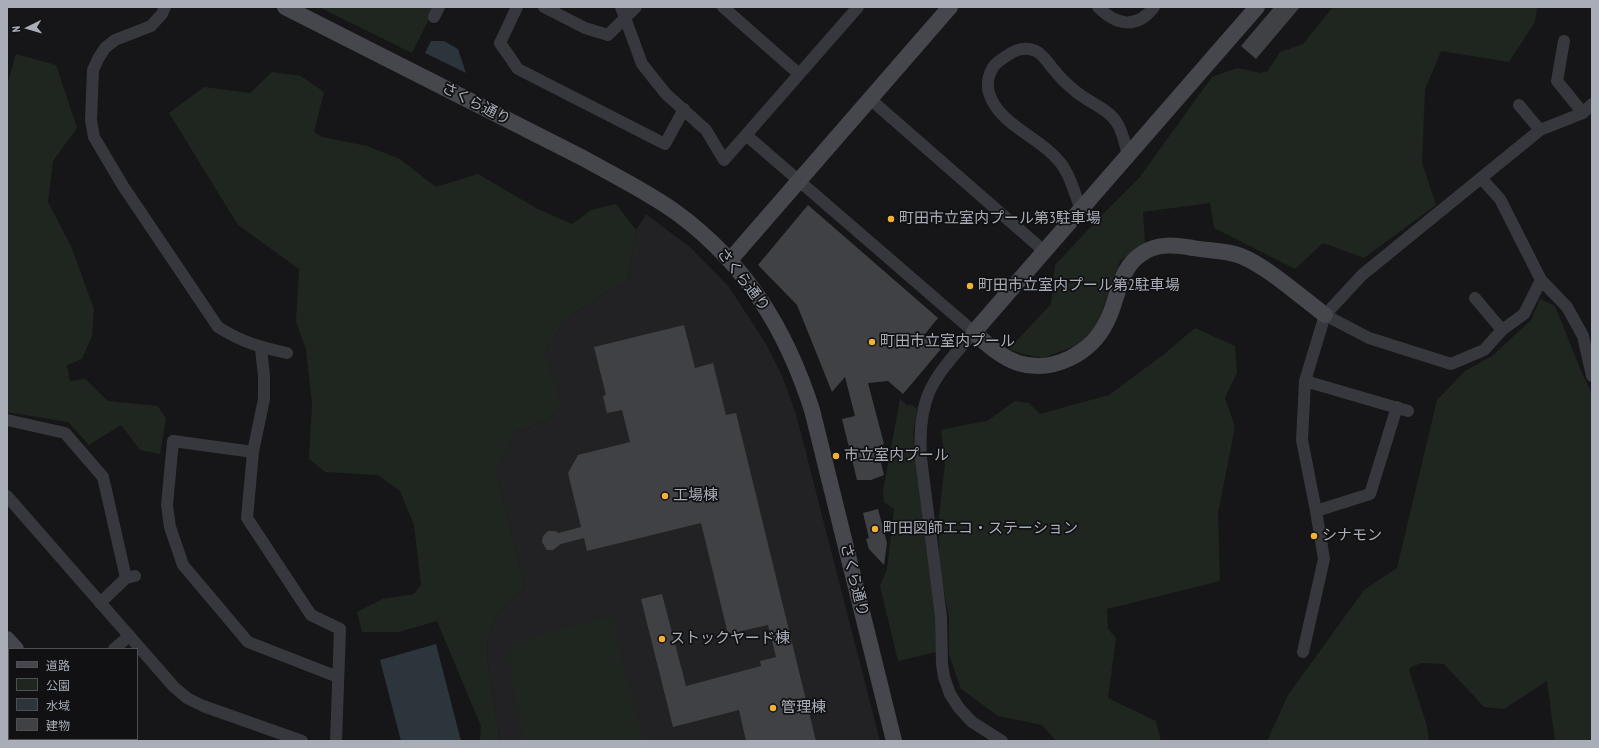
<!DOCTYPE html>
<html>
<head>
<meta charset="utf-8">
<style>
	body { margin:0 }
	#map { position:relative; width:1599px; height:748px; overflow:hidden; background:#161618; font-family:"PT Sans Narrow","Noto Sans JP",sans-serif }
	canvas { display:block }
	.frame { position:absolute; inset:0; border:8px solid #a8adb8; pointer-events:none }
	.legend { position:absolute; left:8px; top:648px; width:130px; height:92px; box-sizing:border-box; background:#111113; border:1px solid #4d4f55; margin:0; padding:5px 7px; list-style:none; font-size:12px; color:#a8adb8 }
	.legend li { display:flex; align-items:center; gap:8px; height:20px }
	.legend b { width:20px; border:1px solid #4d4f55 }
	.north { position:absolute; left:8px; top:8px; width:40px; height:40px; -webkit-text-stroke:3px #111113; paint-order:stroke; rotate:265deg; font-size:11px; font-weight:700; line-height:16px; text-align:center; color:#a8adb8 }
	.north::after { content:''; display:block; margin:auto; width:14px; height:18px; background:#a8adb8; clip-path:polygon(50% 0,100% 100%,50% 72%,0 100%) }
</style>
</head>
<body>
<div id="map">
<canvas width="1599" height="748"></canvas>
<div class="frame"></div>
<ul class="legend">
<li><b style="height:5px;background:#45474d"></b>道路</li>
<li><b style="height:11px;background:#1e261f"></b>公園</li>
<li><b style="height:11px;background:#2c353c"></b>水域</li>
<li><b style="height:11px;background:#404145"></b>建物</li>
</ul>
<div class="north">N</div>
</div>
<script>
const c = document.querySelector('canvas').getContext('2d');
c.lineJoin = 'round';
function fillPath(path, color) { c.fillStyle = color; c.fill(path, 'evenodd'); }
function stroke(path, color, width, dash) { c.strokeStyle = color; c.lineWidth = width; c.lineCap = dash ? 'butt' : 'round'; c.setLineDash(dash || []); c.stroke(path); }
function write(font, color, halo, rows, align = 'center') {
  c.font = font + ' "PT Sans Narrow","Noto Sans JP",sans-serif'; c.lineWidth = 3.5; c.setLineDash([]); c.textBaseline = 'middle'; c.strokeStyle = halo; c.fillStyle = color; for (const [text, x, y, turn = 0] of rows) {
    c.save(); c.translate(x, y); c.rotate((+turn || 0) * Math.PI / 180); c.textAlign = isNaN(turn) ? turn : align; if (halo) c.strokeText(text, 0, 0); c.fillText(text, 0, 0); c.restore();
  }
}
const built = new Path2D(`
	M646 214 691 248 729 287 766 344 782 376 796 414 880 741H500L487 660 488 635 498 614 512 598 525 587 496 472 516 432 550 419 559 405 545 352 564 321 606 292 625 282 628 278 636 230Z`);
const green = new Path2D(`
	M319 7H435L412 53Z
	M1333 7H1537L1535 22 1509 62 1441 51 1425 89 1422 163 1436 205 1364 258 1323 243 1295 269 1214 228 1210 203 1143 212 1145 243 1120 261 1097 325 1078 345 1043 358 1023 354 1009 349 1051 304 1055 265 1096 221 1139 178 1212 77 1237 68 1261 73 1268 71 1280 52 1303 44Z
	M16 54 56 65 77 128 53 161 48 202 71 246 94 309 92 336 82 359 67 365 70 381 85 379 108 401 158 406 166 419 160 454 140 450 121 425 89 445 68 422 7 412V85Z
	M272 72 301 76 324 92 314 132 322 137 367 146 400 159 436 187 478 174 536 208 572 224 591 210 616 204 636 230 628 278 625 282 606 292 564 321 545 352 560 404 550 419 516 432 496 472 525 587 512 598 498 614 488 635 487 660 500 741H480L481 726 437 621 399 632H362L357 612 383 599 414 594 421 585 414 525 400 491 378 475 325 472 309 459 312 404 306 349 296 322 299 269 238 225 169 113 204 87 250 93Z
	M1540 299 1555 306 1581 371 1592 394V741H1555L1547 681 1504 709 1484 707 1444 664 1422 663 1411 667 1409 670 1427 726 1429 741H1267L1288 695 1364 590 1397 568 1437 400 1465 371 1492 356 1531 320Z
	M1195 328 1235 346 1237 373 1225 398 1235 427 1218 513 1220 581 1107 609 1108 629 1116 638 1108 698 1156 721 1161 741H1056L1042 725 998 716 961 689 949 655V617L939 566V516L945 464 941 430 964 425 987 421 1015 401 1029 403 1040 414 1109 395 1163 355Z
	M900 399 908 406 910 404 917 409 913 435 935 617 936 652 898 661 880 586 887 569 894 509 884 502 883 491Z
	M611 616 643 741H524L508 656 514 642Z`);
const water = new Path2D(`
	M431 41H444L458 49 466 73 425 53Z
	M436 644 461 741H401L380 660Z`);
const building = new Path2D(`
	M1274 7H1300L1256 59 1241 46Z
	M808 205 938 318 925 334 941 349 903 394 888 381 868 383 884 444 879 446 880 451H878L884 475 871 480H857L842 419 855 416 845 377 832 392 797 305 758 265Z
	M684 325 695 368 713 363 726 415 736 413 816 741H746L739 710 673 727 641 599 662 594 686 686 761 666 760 661 776 657 768 625 728 634 701 523 587 551 584 538 561 544 553 550H547L542 542 543 536 548 531H555L559 533 581 527 568 473 578 455 630 442 622 410 607 413 603 396 606 395 594 347Z
	M878 509 887 543 884 565 869 549 866 539 869 538 863 513Z`);
const street = new Path2D(`
	M165 7 162 14 151 26 115 40 105 48 98 59 93 70 91 120 94 137 123 186 218 327C242 342 259 347 287 353
	M517 7 500 43 518 69 665 144 684 109
	M544 7 585 28 608 35 636 7
	M621 7 642 64 666 94 706 130 724 160 858 7
	M723 7 799 74
	M1098 7C1117 26 1137 29 1154 7
	M434 17 439 7
	M1564 41 1557 81 1583 113
	M870 99 1044 251
	M1519 105 1540 130
	M746 135 974 332C934 378 917 394 921 458L941 617 942 664 944 677 950 694 959 708 972 722 1002 741
	M1481 178 1500 199 1541 280 1567 307 1583 336 1592 376
	M1081 209C1074 193 1070 173 1058 160 1038 136 999 125 989 93 986 83 989 69 998 62 1009 54 1021 44 1036 51 1044 55 1049 65 1055 71 1060 78 1068 85 1074 90 1087 102 1108 108 1117 123 1123 132 1125 145 1128 155
	M1475 298 1502 330
	M1325 315 1369 338 1451 364 1484 350 1502 330 1524 314 1541 280
	M261 348 264 376V399L253 452 247 518 311 615 340 629 336 741
	M1305 381 1408 411
	M7 420 65 433 103 477 126 578
	M253 452 173 441 167 505 170 527 183 565 248 642 338 677
	M7 496 174 687 187 698 203 706 302 741
	M1316 511 1370 494 1397 407
	M100 603 126 578 135 576
	M114 649 129 636
	M1303 652 1324 559 1316 511 1302 440 1305 381 1325 315 1362 275 1540 130 1583 113 1592 104
	M7 741 9 739`);
const secondary = new Path2D(`
	M285 7 583 158C615 176 648 192 677 213 746 264 786 329 812 410L894 741
	M1257 7 974 332C987 345 1001 357 1018 363 1053 374 1092 353 1107 321 1119 298 1118 268 1143 253 1158 243 1176 245 1193 248 1208 251 1226 250 1241 256 1268 267 1301 297 1325 315
	M730 260 950 7
	M7 639 16 649
	M94 739 96 741`);
const markers = [
	[891,219,4,"#f2b134"],
	[970,286,4,"#f2b134"],
	[872,342,4,"#f2b134"],
	[836,456,4,"#f2b134"],
	[665,496,4,"#f2b134"],
	[875,529,4,"#f2b134"],
	[1314,536,4,"#f2b134"],
	[662,639,4,"#f2b134"],
	[773,708,4,"#f2b134"]
];
const streetNames = [
	["さくら通り",476,104,27],
	["さくら通り",743,280,52],
	["さくら通り",854,580,76]
];
const poiNames = [
	["町田市立室内プール第3駐車場",899,219],
	["町田市立室内プール第2駐車場",978,286],
	["町田市立室内プール",880,342],
	["市立室内プール",844,456],
	["工場棟",673,496],
	["町田図師エコ・ステーション",883,529],
	["シナモン",1322,536],
	["ストックヤード棟",670,639],
	["管理棟",781,708]
];
fillPath(built, '#222225');
fillPath(green, '#1e261f');
fillPath(water, '#2c353c');
fillPath(building, '#404145');
stroke(street, '#37383d', 12);
stroke(secondary, '#45474d', 16);
for (const [x, y, r, color] of markers) { const dot = new Path2D(); dot.arc(x, y, r, 0, 2 * Math.PI); c.fillStyle = color; c.fill(dot); stroke(dot, '#111113', 1.5); }
write('15px', '#a8adb8', '#111113', streetNames);
write('15px', '#a8adb8', '#111113', poiNames, 'left');
</script>
</body>
</html>
